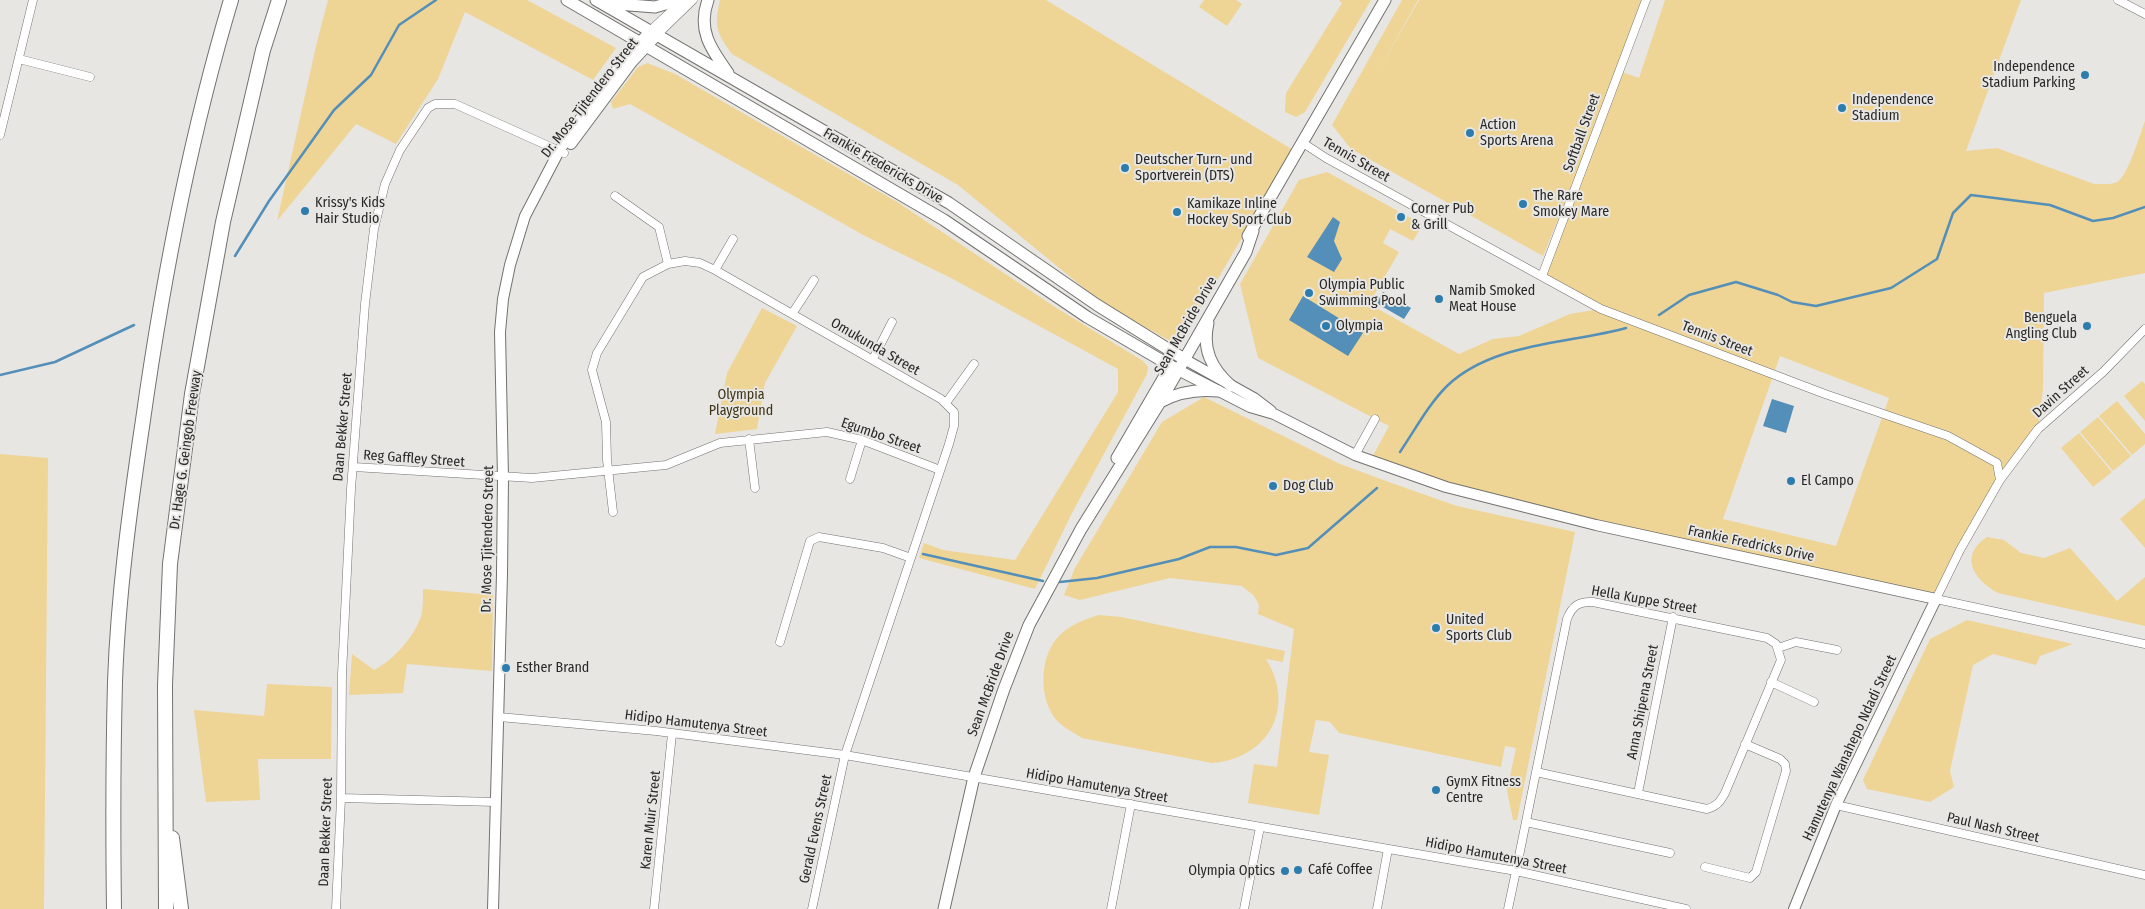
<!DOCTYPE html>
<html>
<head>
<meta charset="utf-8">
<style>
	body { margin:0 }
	canvas { display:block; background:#e7e6e3 }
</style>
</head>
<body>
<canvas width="2145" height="909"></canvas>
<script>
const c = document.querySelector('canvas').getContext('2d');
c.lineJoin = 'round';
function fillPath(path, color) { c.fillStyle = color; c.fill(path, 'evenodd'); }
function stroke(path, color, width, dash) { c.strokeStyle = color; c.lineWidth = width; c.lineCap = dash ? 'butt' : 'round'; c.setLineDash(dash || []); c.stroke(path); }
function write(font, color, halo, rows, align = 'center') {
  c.font = font + ' "Fira Sans Condensed",sans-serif'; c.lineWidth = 4; c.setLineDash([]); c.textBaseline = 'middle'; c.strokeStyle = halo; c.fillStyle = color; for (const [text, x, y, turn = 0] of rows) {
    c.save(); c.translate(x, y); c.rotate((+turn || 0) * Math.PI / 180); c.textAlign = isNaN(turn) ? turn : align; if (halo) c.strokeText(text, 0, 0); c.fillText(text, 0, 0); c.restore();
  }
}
const green = new Path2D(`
	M328 0H527L616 48 593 80 465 12 438 79 396 144 356 124 277 221 316 46Z
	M720 0H1046L1293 150 1179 346 1102 303 958 185 732 54C716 32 714 26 720 0Z
	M1204 0H1236L1242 4 1227 26 1199 7Z
	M1339 0H1371L1305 112 1296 117 1285 112 1286 93 1342 3Z
	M1402 0H1418L1377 73 1419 0H1641L1587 149 1543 256 1351 149 1332 125Z
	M1665 0H2021L1966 151 1997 148 2094 184C2102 184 2111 185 2117 182 2128 176 2140 134 2145 121V273L2044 293 2043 389 2038 429 2000 480 1936 599 1459 491 1370 461 1389 426 1258 358 1240 284 1299 180 1327 172 1418 222 1421 227 1413 241 1390 229 1383 243 1399 252 1369 304 1459 354 1493 339 1519 336 1570 314 1600 309 1542 276 1619 71 1639 78ZM1780 356 1889 398 1836 546 1723 519Z
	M647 63 675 74 897 202 1055 307 1143 361 1148 367 1147 374 1072 513 1035 589 919 558 924 543 943 550 1015 560 1118 392V369L951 278 865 236 630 104 613 109 611 102 638 67Z
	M762 308 797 326 765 383 757 429 715 434 727 373Z
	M2142 381 2145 384V421L2124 396Z
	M1204 397 1340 464 1397 485 1457 506 1575 532 1517 820H1513L1507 791 1516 748 1505 746 1501 767 1339 733 1330 722 1316 720 1309 752 1329 755 1319 815 1248 803 1254 764 1277 767 1294 629 1258 614 1259 605 1254 596 1242 586 1170 578 1080 600 1064 595 1075 568 1162 422Z
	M2117 401 2145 434V444L2132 455 2099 416Z
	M2098 417 2131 456 2113 471 2080 432Z
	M2079 433 2112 472 2093 487 2061 448Z
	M0 454 48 458 44 909H0Z
	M2145 498V548L2120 519Z
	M1987 537 2004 540 2021 553 2044 558 2070 548 2117 601 2145 577V626L1998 593C1974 580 1958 556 1987 537Z
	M423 589 493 595 492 671 407 664 403 693 349 695 352 654 374 670C394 660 416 635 422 613 423 605 423 596 423 589Z
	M1099 615 1121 617 1285 651 1283 662 1266 659C1297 709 1267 759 1212 763L1082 738C1073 732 1060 726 1054 717 1038 694 1040 653 1061 634 1071 624 1086 619 1099 615Z
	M1967 620 2073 644 2040 656 2036 665 1993 654 1973 665 1950 771 1954 787 1930 802 1867 789 1863 780 1930 639Z
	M267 684 332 687 331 759H258L260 800 206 802 194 710 264 716Z`);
const water = new Path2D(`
	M1333 217 1340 222 1334 241 1342 259 1334 272 1307 257Z
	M1383 292 1411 308 1404 319 1376 303Z
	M1303 296 1363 333 1348 356 1289 320Z
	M1772 399 1794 406 1786 433 1763 426Z`);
const stream = new Path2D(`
	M235 256 269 201 334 110 371 75 399 25 436 0
	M1659 315 1689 295 1736 282 1778 295 1792 302 1816 306 1891 288 1937 259 1953 213 1971 195 2050 205 2093 221 2113 218 2145 207
	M0 375 55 362 134 325
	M1400 452C1415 430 1428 405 1447 386 1493 342 1569 344 1626 328
	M923 554 1043 581
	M1060 582 1097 578 1179 559 1210 547H1236L1276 555 1308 548 1377 488`);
const minor = new Path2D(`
	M2118 0 2145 14
	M650 31 683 0
	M657 35 693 0
	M19 59 90 77
	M0 135 33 0
	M1303 143 1326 158 1601 309 1825 394 1948 436 1997 463 2000 480 1960 550 1936 599 2145 644
	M615 196 659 227 668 264
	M715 270 733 239
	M1542 276 1646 0
	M792 314 814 280
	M873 359 892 322
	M946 403 974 364
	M749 439 755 488
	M1355 455 1375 419
	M354 467 532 478 666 465 720 443 827 432 862 440 940 470
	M850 479 862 440
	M2000 480 2038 429 2103 372 2145 329
	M613 512 607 460 606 422 592 370 597 353 643 277 668 264 685 261 700 263 715 270 941 399 954 412V426L949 444 845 755 812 909
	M780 642 810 541 819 537 883 548 911 558
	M1778 648 1796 642 1837 650
	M1771 682 1814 702
	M499 717 656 731 845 755 1516 871 1686 909
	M1638 793 1673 617
	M341 798 496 802
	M1836 805 2145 875
	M1526 822 1670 853
	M1705 867 1750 878 1756 872 1786 771 1785 764 1780 759 1745 744
	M336 909 341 798 342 674 351 489 365 304 374 229 385 184 400 150 428 108 435 104H455L564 153
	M654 909 672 734
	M1111 909 1131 804
	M1244 909 1260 827
	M1377 909 1388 849
	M1508 909 1516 871 1567 619C1572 606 1579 601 1593 602L1767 638 1776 644 1781 660 1725 793C1720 802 1717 806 1707 809L1536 772`);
const tertiary = new Path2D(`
	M571 144 632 62 657 35
	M1184 359 1254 398 1271 411
	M1178 370 1250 407 1274 414 1355 455 1446 487 1596 525 1936 599 1836 805 1794 909
	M493 909 502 574 503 478 500 332 503 299 510 265 525 216 559 151 592 101 630 53 650 31`);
const secondary = new Path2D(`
	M567 0 944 220 1087 317 1178 370
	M596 0 949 203 1097 305 1184 359
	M708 0C697 30 711 49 728 73
	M604 3 655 7 679 0
	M1248 236 1385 0
	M1208 323C1202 349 1211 368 1231 386
	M1160 402C1178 392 1197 389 1218 391
	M1117 458 1167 372
	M944 909 974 777 1004 689 1029 625 1081 529 1160 402 1246 252 1253 231`);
const motorway = new Path2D(`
	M172 838 181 909
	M114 909C113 834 113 758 115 682 118 595 130 507 143 420 163 278 190 137 231 0
	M166 909 165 685 170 564 192 394 223 222 263 50 279 0`);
const markers = [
	[2085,75,5,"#2c7cad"],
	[1842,108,5,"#2c7cad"],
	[1470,133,5,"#2c7cad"],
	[1125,168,5,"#2c7cad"],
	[1523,204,5,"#2c7cad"],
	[305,211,5,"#2c7cad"],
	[1177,212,5,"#2c7cad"],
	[1401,217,5,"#2c7cad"],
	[1309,293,5,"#2c7cad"],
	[1439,299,5,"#2c7cad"],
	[1326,326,5,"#2c7cad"],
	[2087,326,5,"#2c7cad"],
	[1791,481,5,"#2c7cad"],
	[1273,486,5,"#2c7cad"],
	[1436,628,5,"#2c7cad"],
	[506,668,5,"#2c7cad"],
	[1436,790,5,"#2c7cad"],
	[1298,870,5,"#2c7cad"],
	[1285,871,5,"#2c7cad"]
];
const poiNames = [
	["Independence",2075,67,"right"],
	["Stadium Parking",2075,83,"right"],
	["Independence",1852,100],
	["Stadium",1852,116],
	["Action",1480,125],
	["Sports Arena",1480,141],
	["Deutscher Turn- und",1135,160],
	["Sportverein (DTS)",1135,176],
	["The Rare",1533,196],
	["Smokey Mare",1533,212],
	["Krissy's Kids",315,203],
	["Hair Studio",315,219],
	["Kamikaze Inline",1187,204],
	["Hockey Sport Club",1187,220],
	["Corner Pub",1411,209],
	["& Grill",1411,225],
	["Olympia Public",1319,285],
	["Swimming Pool",1319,301],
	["Namib Smoked",1449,291],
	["Meat House",1449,307],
	["Benguela",2077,318,"right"],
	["Angling Club",2077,334,"right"],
	["Olympia",1336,326],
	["El Campo",1801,481],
	["Dog Club",1283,486],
	["United",1446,620],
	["Sports Club",1446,636],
	["Esther Brand",516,668],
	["GymX Fitness",1446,782],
	["Centre",1446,798],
	["Café Coffee",1308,870],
	["Olympia Optics",1275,871,"right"]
];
const streetNames = [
	["Dr. Mose Tjitendero Street",590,98,-52],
	["Softball Street",1582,133,-70],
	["Tennis Street",1356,160,30],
	["Frankie Fredericks Drive",883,166,30],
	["Sean McBride Drive",1186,326,-60],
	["Tennis Street",1717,339,21],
	["Omukunda Street",875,347,30],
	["Davin Street",2061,392,-42],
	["Daan Bekker Street",343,427,-85],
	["Egumbo Street",881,436,19],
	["Dr. Hage G. Geingob Freeway",186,450,-82],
	["Reg Gaffley Street",414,459,4],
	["Dr. Mose Tjitendero Street",488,539,-89],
	["Frankie Fredricks Drive",1751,544,12],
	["Hella Kuppe Street",1644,600,10],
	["Sean McBride Drive",991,684,-70],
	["Anna Shipena Street",1643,702,-79],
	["Hidipo Hamutenya Street",696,724,7],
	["Hamutenya Wanahepo Ndadi Street",1850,748,-65],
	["Hidipo Hamutenya Street",1097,786,10],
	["Karen Muir Street",651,820,-84],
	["Paul Nash Street",1993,828,13],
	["Gerald Evens Street",816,829,-78],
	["Daan Bekker Street",326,832,-88],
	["Hidipo Hamutenya Street",1496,856,11]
];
const parkNames = [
	["Olympia",741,395],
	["Playground",741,411]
];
fillPath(green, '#efd595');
fillPath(water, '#538fb8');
stroke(stream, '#538fb8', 2.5);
stroke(minor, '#737270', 9);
stroke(tertiary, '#737270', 12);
stroke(secondary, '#737270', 13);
stroke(motorway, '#737270', 16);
stroke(minor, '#fff', 8);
stroke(tertiary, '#fff', 10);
stroke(secondary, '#fff', 11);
stroke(motorway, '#fff', 14);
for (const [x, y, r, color] of markers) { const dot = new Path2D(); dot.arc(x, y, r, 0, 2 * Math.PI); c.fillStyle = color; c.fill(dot); stroke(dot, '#e7e6e3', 2); }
write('14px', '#292827', '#e7e6e3', poiNames, 'left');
write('14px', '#292827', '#e7e6e3', streetNames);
write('14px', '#3e3316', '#e7e6e3', parkNames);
</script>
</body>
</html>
